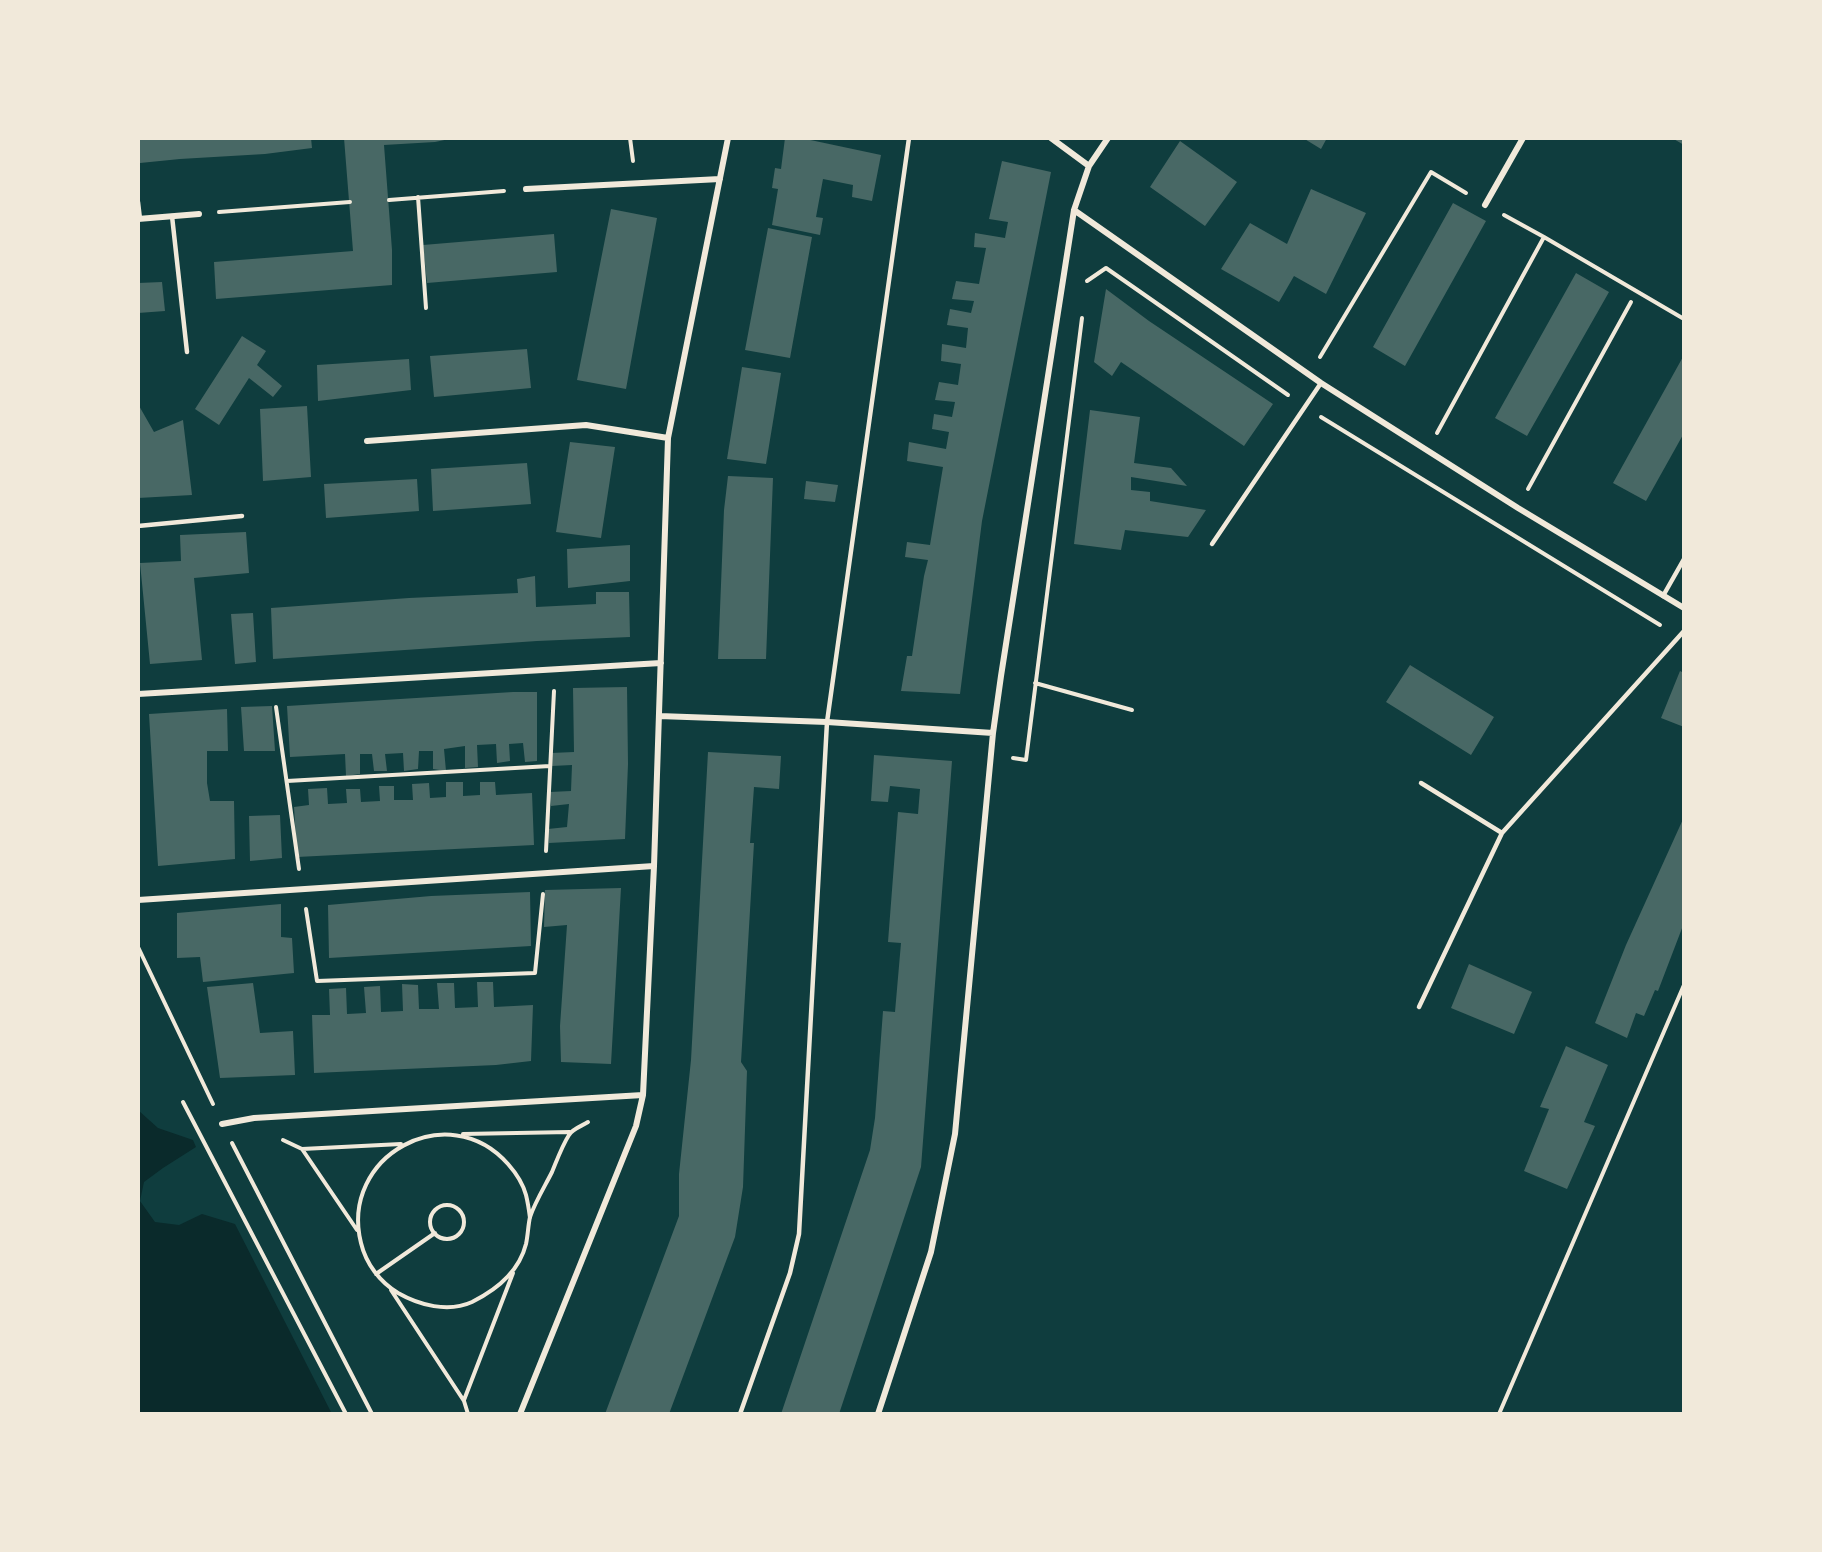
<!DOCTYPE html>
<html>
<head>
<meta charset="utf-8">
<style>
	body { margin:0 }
	#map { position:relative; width:1822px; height:1552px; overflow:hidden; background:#0f3d3e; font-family:"Work Sans",sans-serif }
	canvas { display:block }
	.frame { position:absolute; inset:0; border:140px solid #f1e9da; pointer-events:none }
</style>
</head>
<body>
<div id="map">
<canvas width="1822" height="1552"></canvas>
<div class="frame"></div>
</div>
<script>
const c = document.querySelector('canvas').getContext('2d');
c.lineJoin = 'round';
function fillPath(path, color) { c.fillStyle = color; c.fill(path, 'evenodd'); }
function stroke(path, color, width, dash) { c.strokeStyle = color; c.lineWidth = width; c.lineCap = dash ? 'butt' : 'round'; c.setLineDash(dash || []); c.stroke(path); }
const water = new Path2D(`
	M138 1110 158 1128 193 1140 196 1147 163 1168 144 1182 140 1201 155 1222 179 1225 202 1214 235 1224 332 1414H138Z`);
const building = new Path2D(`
	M139 138H311L312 148 265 154 180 159 140 163Z
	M344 138H454L435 142 384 145 392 250V285L216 299 214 262 353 251Z
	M785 138H801L881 155 872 201 852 197 853 185 823 179 816 217 823 218 820 235 772 225 778 189 772 188 775 168 781 169Z
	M1303 138H1327L1321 149Z
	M1672 138H1684V145Z
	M1180 141 1237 182 1205 226 1150 187Z
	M1002 161 1051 172 982 521 960 694 901 691 907 656H912L924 576 928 560 905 557 907 542 930 545 943 467 907 461 909 442 946 449 949 432 932 429 934 414 952 417 955 402 935 400 939 382 958 385 961 364 941 361 942 344 966 348 968 328 947 325 950 309 971 313 974 301 952 299 956 281 979 284 986 248 974 247 975 233 1005 238 1008 222 989 219Z
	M1311 189 1366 213 1326 294 1294 276 1279 302 1221 269 1250 223 1287 244Z
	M1453 203 1486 221 1405 366 1373 347Z
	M611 209 657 218 626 389 577 380Z
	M768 228 812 237 790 358 745 350Z
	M554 234 557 272 427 283 423 245Z
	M1576 273 1609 292 1527 436 1495 418Z
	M162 282 165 311 138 313V283Z
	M1106 289 1149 321 1273 404 1244 446 1121 362 1112 376 1094 362Z
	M242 336 266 351 257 365 282 386 273 397 249 378 219 425 195 409Z
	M527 349 531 388 434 397 430 356Z
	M1684 355V433L1646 501 1613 483Z
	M409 359 411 390 318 401 317 365Z
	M742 367 781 373 766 464 727 459Z
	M138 404 154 432 183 420 192 495 138 498Z
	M307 406 311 477 263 481 260 409Z
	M1090 410 1140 417 1134 463 1171 468 1187 486 1131 477V490L1150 492V501L1206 510 1188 537 1125 530 1121 550 1074 544Z
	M570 442 615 447 601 538 556 532Z
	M527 463 531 504 433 511 431 469Z
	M728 476 773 478 766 659H718L724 510Z
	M417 479 419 511 326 518 324 484Z
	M806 481 838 485 835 502 804 499Z
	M246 532 249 573 194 578 202 660 150 664 140 563 181 561 180 535Z
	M630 545V581L568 588 567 549Z
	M535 576 536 607 596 604V592H629L630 637 537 641 273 659 271 608 409 598 518 593 517 579Z
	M253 613 256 662 235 664 231 614Z
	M1410 665 1494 717 1471 755 1386 702Z
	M1680 671 1684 673V727L1661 718Z
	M627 687 628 764 625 839 549 843 548 829 567 827 569 804 551 806 550 792 571 791 572 765 552 766 551 753 574 752 573 688Z
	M513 692H537V761L525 762 523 743 509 744 510 761 497 763 496 744 477 745 478 767 465 768V746L444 749 446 771 433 769V751H419L418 769 404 771 403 753 385 754 387 771H374L372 754H360V774L346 776 345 754 290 757 287 706Z
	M272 706 275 751H244L241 707Z
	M227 709 228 751H207V783L210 801H234L235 859 158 866 149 714Z
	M708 752 781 756 779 789 754 787 750 843H754L741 1062 747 1071 743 1187 735 1237 669 1414H605L679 1216V1174L691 1060Z
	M874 755 952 761 921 1167 839 1414H781L870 1150 875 1118 883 1011 895 1012 901 943 888 942 898 812 918 814 920 789 890 786 888 802 871 801Z
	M446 782H463V796L480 795V782H495L496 795 532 793 534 845 297 857 294 807 309 805 308 789 327 788 328 804 347 803 346 789H360L361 802 380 801 379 786H394V800H413L412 784 429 783 430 798 446 797Z
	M280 815 282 858 250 861 249 816Z
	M1684 817V923L1658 991 1655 990 1644 1016 1636 1013 1627 1038 1595 1023 1626 945Z
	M621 888 611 1064 561 1062 560 1026 567 925 544 927 545 890Z
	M530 892 531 946 329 958 328 905 431 896Z
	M281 904V937L292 938 294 973 203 982 200 957 177 958V913Z
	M1469 964 1532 992 1514 1034 1451 1008Z
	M477 982H493L494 1007 533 1005 531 1061 496 1065 314 1073 312 1015H330L329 989 346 988 347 1014 366 1013 364 987 380 986 381 1012 403 1011 402 984 418 985 419 1009H439L437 983H454L455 1008 478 1007Z
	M253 983 260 1033 293 1031 295 1075 220 1078 207 987Z
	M1566 1046 1608 1065 1584 1122 1595 1126 1567 1189 1524 1171 1549 1109 1540 1107Z`);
const path = new Path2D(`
	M630 138 633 161
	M418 197 426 308
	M389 200 504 191
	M219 212 350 202
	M1544 237 1684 319
	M1087 281 1106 268 1288 395
	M1320 357 1431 172 1466 193
	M1321 417 1660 625
	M1437 433 1544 237 1504 215
	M1528 489 1631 302
	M1035 683 1132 710
	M276 707 299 869
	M1013 758 1026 760 1082 318
	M287 781 550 766
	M546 851 554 691
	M306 909 317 981 535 973 543 894
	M138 947 213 1104
	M183 1102 346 1414
	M463 1134 570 1132
	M283 1140 302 1149 357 1230
	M232 1143 372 1414
	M302 1149 401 1144
	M430 1222a17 17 0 1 1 34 0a17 17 0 1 1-34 0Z
	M530 1218C529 1210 528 1203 526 1195 523 1184 516 1173 508 1164 448 1096 339 1156 361 1243 366 1264 380 1282 398 1293 419 1305 448 1313 472 1302 496 1290 519 1272 526 1244 528 1235 528 1226 530 1217 535 1202 545 1186 552 1172 557 1160 562 1146 569 1135 572 1129 582 1126 588 1122
	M376 1274 435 1233
	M391 1290 464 1401 468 1414
	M464 1400 513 1273
	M1499 1414 1684 985`);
const service = new Path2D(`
	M138 202 140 219
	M172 216 187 352
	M138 526 242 516
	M1212 544 1321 383
	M1663 596 1684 559
	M1421 783 1502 833
	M1419 1007 1502 833 1684 631
	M740 1414 790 1273 799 1234 827 722 909 138`);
const minor = new Path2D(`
	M1051 138 1089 166
	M526 189 720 179
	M1485 205 1523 138
	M1074 210 1321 383 1518 508 1684 608
	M138 219 199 214
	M367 441 586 425 668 438
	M138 694 661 663
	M659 716 827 722 993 733
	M138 900 654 866
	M222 1124 254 1118 643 1095
	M520 1414 636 1126 643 1095 654 866 668 438 728 138
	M878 1414 931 1252 955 1134 993 733 1001 676 1074 210 1089 166 1108 138`);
fillPath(water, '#0a2a2b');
fillPath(building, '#486865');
stroke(path, '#f1e9da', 4);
stroke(service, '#f1e9da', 4.5);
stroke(minor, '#f1e9da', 6);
</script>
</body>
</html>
